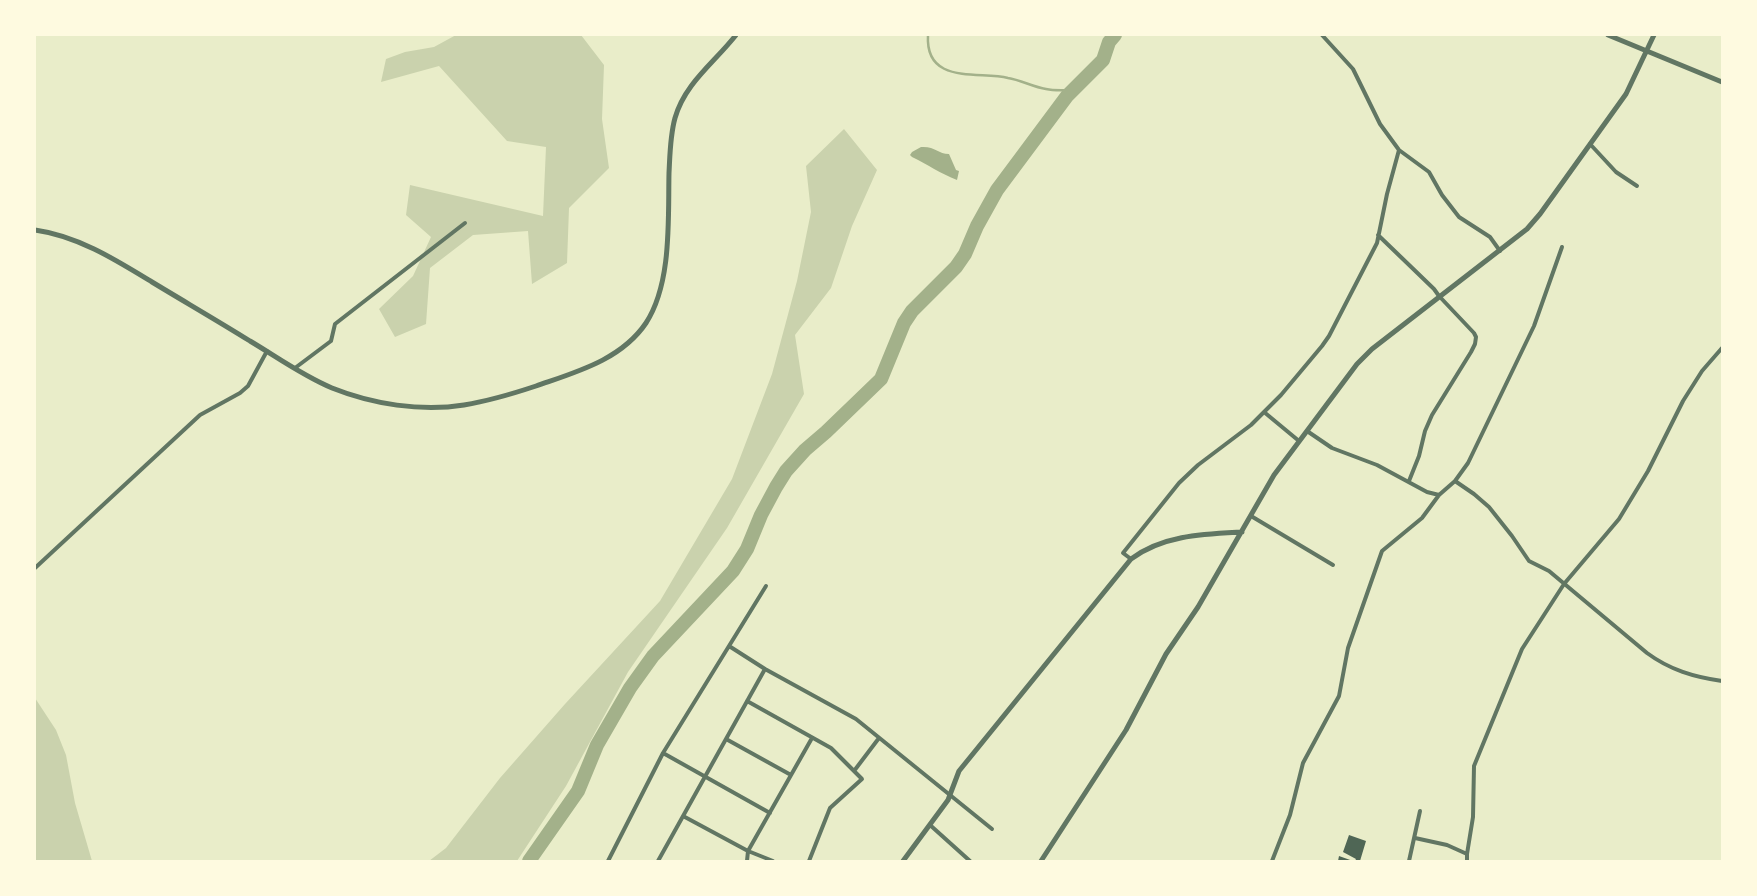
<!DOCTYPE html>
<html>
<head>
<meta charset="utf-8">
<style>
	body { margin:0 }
	#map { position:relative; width:1757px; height:896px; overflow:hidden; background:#e9edc9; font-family:Manrope,sans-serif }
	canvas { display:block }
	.frame { position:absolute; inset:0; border:36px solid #fefae0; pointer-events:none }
</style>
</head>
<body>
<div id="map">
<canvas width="1757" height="896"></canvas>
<div class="frame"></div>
</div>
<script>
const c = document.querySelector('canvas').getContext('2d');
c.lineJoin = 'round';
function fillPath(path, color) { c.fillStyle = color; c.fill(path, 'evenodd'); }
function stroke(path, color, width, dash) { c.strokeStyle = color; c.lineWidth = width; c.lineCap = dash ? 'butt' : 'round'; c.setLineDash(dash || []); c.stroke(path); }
const green = new Path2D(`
	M456 35H581L604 65 602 119 609 168 569 208 567 263 532 284 528 231 473 235 430 268 426 324 395 337 379 309 413 276 431 237 406 215 410 185 543 216 546 147 507 141 439 66 381 82 386 59 405 52 434 47Z
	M844 129 877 170 852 226 831 288 795 335 804 394 727 528 628 672 566 786 517 861H429L446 848 500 778 565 704 660 601 732 479 772 374 797 281 811 212 806 166Z
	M35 698 56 730 66 755 75 803 92 861H35Z`);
const water = new Path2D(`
	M921 147C935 146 938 154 949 154L956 170 959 171 957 180C941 174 927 164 912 157L910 155 912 152Z`);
const stream = new Path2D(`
	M928 35C925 85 978 71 1008 78 1021 80 1033 87 1046 89 1055 91 1064 90 1073 90`);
const river = new Path2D(`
	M529 861 578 791 597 745 630 688 653 656 733 571 747 549 761 515 776 487 786 471 805 450 826 432 881 379 904 323 912 311 956 267 965 254 977 226 997 190 1067 96 1103 60 1109 42 1115 35`);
const building = new Path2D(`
	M1349 835 1366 841 1360 861H1355L1356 859 1343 852Z
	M1339 856 1353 861H1338Z`);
const minor = new Path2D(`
	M1322 35 1353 69 1380 124 1399 150 1429 172 1442 195 1459 217 1490 237 1500 251
	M1590 144 1616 172 1637 186
	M1378 235 1434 289 1439 296 1474 333 1476 337 1475 344 1471 352 1432 415 1425 431 1419 456 1409 481
	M295 368 331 341 335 324 465 223
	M1264 412 1299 441
	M1307 431 1332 448 1377 465 1427 492 1439 495
	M1455 481 1474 494 1489 507 1512 536 1529 561 1549 571 1647 653C1670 670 1694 677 1722 681
	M1251 516 1333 565
	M1131 559 1123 553 1179 483 1198 465 1251 425 1281 395 1322 346 1329 336 1377 243 1387 194 1399 150
	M35 568 200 415 240 393 248 386 267 351
	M729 646 765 669 856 719 992 829
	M747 701 831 748 854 771 879 738
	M726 739 791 775
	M663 753 770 813
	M683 816 748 851 773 861
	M930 825 970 861
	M1415 838 1447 845 1467 854
	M608 861 663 753 766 586
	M658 861 765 669
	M747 861 748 851 812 738
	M809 861 830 808 862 779 854 771
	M1272 861 1290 815 1303 763 1339 696 1348 648 1382 551 1422 518 1439 495 1455 481 1468 463 1534 326 1562 247
	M1409 861 1420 811
	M1467 861V854L1473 817 1474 766 1522 649 1564 584 1619 519 1648 471 1683 401 1702 371 1722 348`);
const tertiary = new Path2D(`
	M1608 35 1722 82
	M35 230C78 236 116 260 152 282 185 302 218 321 250 341 277 357 303 376 332 388 372 404 421 412 464 405 488 401 512 394 536 386 576 372 621 360 646 323 672 283 668 219 669 173 670 154 670 136 675 118 685 83 714 63 736 35
	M903 861 948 800 959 771 1131 559C1163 535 1204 534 1242 532
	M1041 861 1126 730 1166 654 1198 607 1274 475 1357 364 1372 349 1527 229 1540 214 1626 94 1654 35`);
fillPath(green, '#cad2ad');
fillPath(water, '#a3b18a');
stroke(stream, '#a3b18a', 2.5);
stroke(river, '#a3b18a', 14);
fillPath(building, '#4f6655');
stroke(minor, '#617663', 4);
stroke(tertiary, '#617663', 5);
</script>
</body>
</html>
